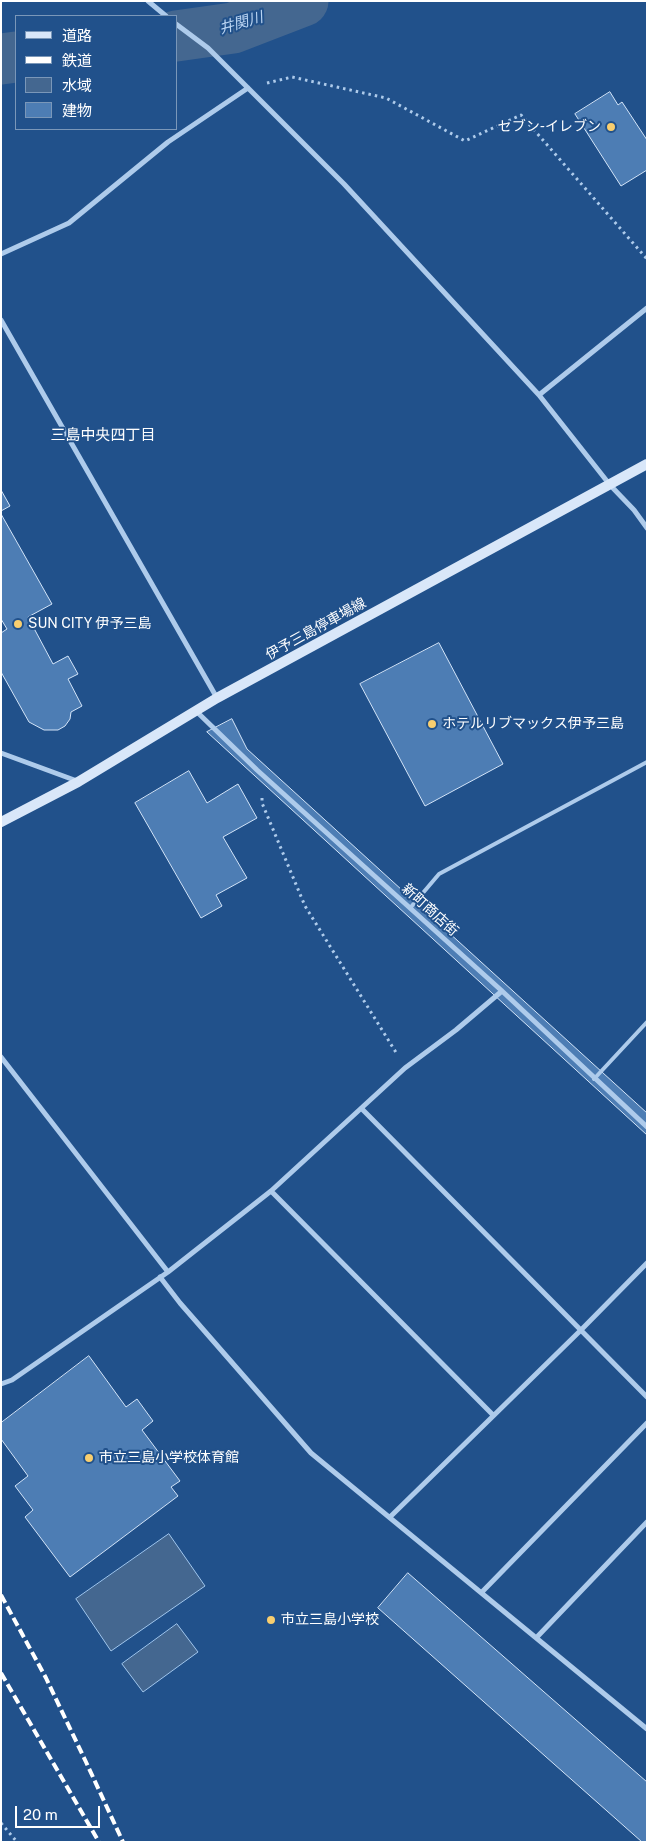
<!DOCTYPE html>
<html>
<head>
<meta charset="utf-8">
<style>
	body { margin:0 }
	#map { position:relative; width:648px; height:1843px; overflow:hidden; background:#21518b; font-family:"Public Sans","Noto Sans JP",sans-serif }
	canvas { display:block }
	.frame { position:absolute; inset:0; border:2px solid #fff; pointer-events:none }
	.legend { position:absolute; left:15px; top:15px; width:162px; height:115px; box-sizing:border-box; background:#21518b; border:1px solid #7a97b9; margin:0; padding:6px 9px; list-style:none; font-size:15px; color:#fff }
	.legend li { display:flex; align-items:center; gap:10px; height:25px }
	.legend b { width:25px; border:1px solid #7a97b9 }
	.scale { position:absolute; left:15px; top:1806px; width:85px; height:22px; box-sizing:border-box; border:2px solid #fff; border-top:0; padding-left:6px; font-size:15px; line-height:18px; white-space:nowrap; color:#fff; -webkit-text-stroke:4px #21518b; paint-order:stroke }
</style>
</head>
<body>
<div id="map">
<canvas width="648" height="1843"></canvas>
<div class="frame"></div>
<ul class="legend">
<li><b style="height:6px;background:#d9e7f9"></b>道路</li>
<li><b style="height:6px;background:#fff"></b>鉄道</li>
<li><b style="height:14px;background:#446790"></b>水域</li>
<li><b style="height:14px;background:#4d7db4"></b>建物</li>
</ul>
<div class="scale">20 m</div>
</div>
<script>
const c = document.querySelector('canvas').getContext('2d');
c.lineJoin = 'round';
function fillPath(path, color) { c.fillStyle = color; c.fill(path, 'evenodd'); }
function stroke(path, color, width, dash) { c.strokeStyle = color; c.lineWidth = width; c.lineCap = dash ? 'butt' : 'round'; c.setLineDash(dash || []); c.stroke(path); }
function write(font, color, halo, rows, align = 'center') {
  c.font = font + ' "Public Sans","Noto Sans JP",sans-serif'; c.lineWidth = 4; c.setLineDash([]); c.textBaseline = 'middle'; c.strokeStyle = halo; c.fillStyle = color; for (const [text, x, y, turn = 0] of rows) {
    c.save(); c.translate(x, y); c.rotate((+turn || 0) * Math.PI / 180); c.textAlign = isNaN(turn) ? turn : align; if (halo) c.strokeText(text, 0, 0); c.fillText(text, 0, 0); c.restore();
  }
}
const water = new Path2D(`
	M169 1534 205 1586 111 1651 76 1599Z
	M177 1624 198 1652 143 1692 122 1664Z`);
const river = new Path2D(`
	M176 36 233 28 303 1
	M1 59 16 57`);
const building = new Path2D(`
	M610 92 618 105 622 102 647 140V170L621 186 575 114Z
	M1 490 10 506 1 511Z
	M1 514 52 604 28 617 53 664 68 656 78 674 68 679 82 706 71 712 70 719 65 726 58 730H44L29 722 1 672V633L7 629 1 619Z
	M439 643 503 764 425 806 360 684Z
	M232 719 247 749 647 1113V1135L207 732Z
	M189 771 207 803 238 784 257 818 223 837 247 878 216 895 222 906 201 918 135 803Z
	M89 1356 126 1407 137 1399 153 1421 142 1430 180 1481 171 1487 178 1496 70 1577 25 1517 33 1510 15 1486 28 1476 1 1439V1423Z
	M408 1573 647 1782V1842H642L378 1608Z`);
const path = new Path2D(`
	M267 83 292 77 386 98 465 141 521 115 647 259
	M262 798V803L305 906 397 1054
	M1 1823 17 1842`);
const service = new Path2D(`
	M411 907 439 874 647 762
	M594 1079 647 1022`);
const minor = new Path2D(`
	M148 1 166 16
	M176 24 208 48 344 184 539 395 610 485 634 510 647 528
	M1 254 69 223 168 142 248 88
	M1 320 217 698
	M539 395 647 308
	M196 711 257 770 502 991 647 1127
	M1 753 77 781
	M1 1057 168 1272
	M362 1109 647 1397
	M271 1191 493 1415
	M160 1277 180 1303 311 1453 647 1729
	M1 1384 12 1380 168 1272 271 1191 405 1068 456 1030 502 991
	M390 1517 581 1330 647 1263
	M482 1592 647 1423
	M537 1637 647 1522`);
const secondary = new Path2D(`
	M1 822 78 782 217 698 647 464`);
const rail = new Path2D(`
	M1 1595 46 1678 86 1762 123 1842
	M1 1673 99 1842`);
const markers = [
	[611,127,5,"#f8ce6f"],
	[18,624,5,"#f8ce6f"],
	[432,724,5,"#f8ce6f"],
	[89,1458,5,"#f8ce6f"],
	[271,1620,5,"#f8ce6f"]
];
const poiNames = [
	["セブン-イレブン",601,127,"right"],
	["SUN CITY 伊予三島",28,624],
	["ホテルリブマックス伊予三島",442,724],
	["市立三島小学校体育館",99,1458],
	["市立三島小学校",281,1620]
];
const streetNames = [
	["伊予三島停車場線",316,629,-29],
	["新町商店街",430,910,42]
];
const waterNames = [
	["井関川",241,23,-16]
];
const neighbourhoodNames = [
	["三島中央四丁目",103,435]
];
fillPath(water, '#446790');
stroke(water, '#a1c6ec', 1);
stroke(river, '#446790', 51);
fillPath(building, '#4d7db4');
stroke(building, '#d3e4f8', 1);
stroke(path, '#aecbeb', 3, [2.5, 4]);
stroke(service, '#aecbeb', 4);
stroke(minor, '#aecbeb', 5);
stroke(secondary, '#d9e7f9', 10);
stroke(rail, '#fff', 4, [9, 4]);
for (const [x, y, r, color] of markers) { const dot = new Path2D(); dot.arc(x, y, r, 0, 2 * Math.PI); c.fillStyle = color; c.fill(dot); stroke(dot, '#21518b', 2); }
write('14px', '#fff', '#21518b', poiNames, 'left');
write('14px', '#fff', '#21518b', streetNames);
write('italic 15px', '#bad4f2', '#21518b', waterNames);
write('15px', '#fff', '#21518b', neighbourhoodNames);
</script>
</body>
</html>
